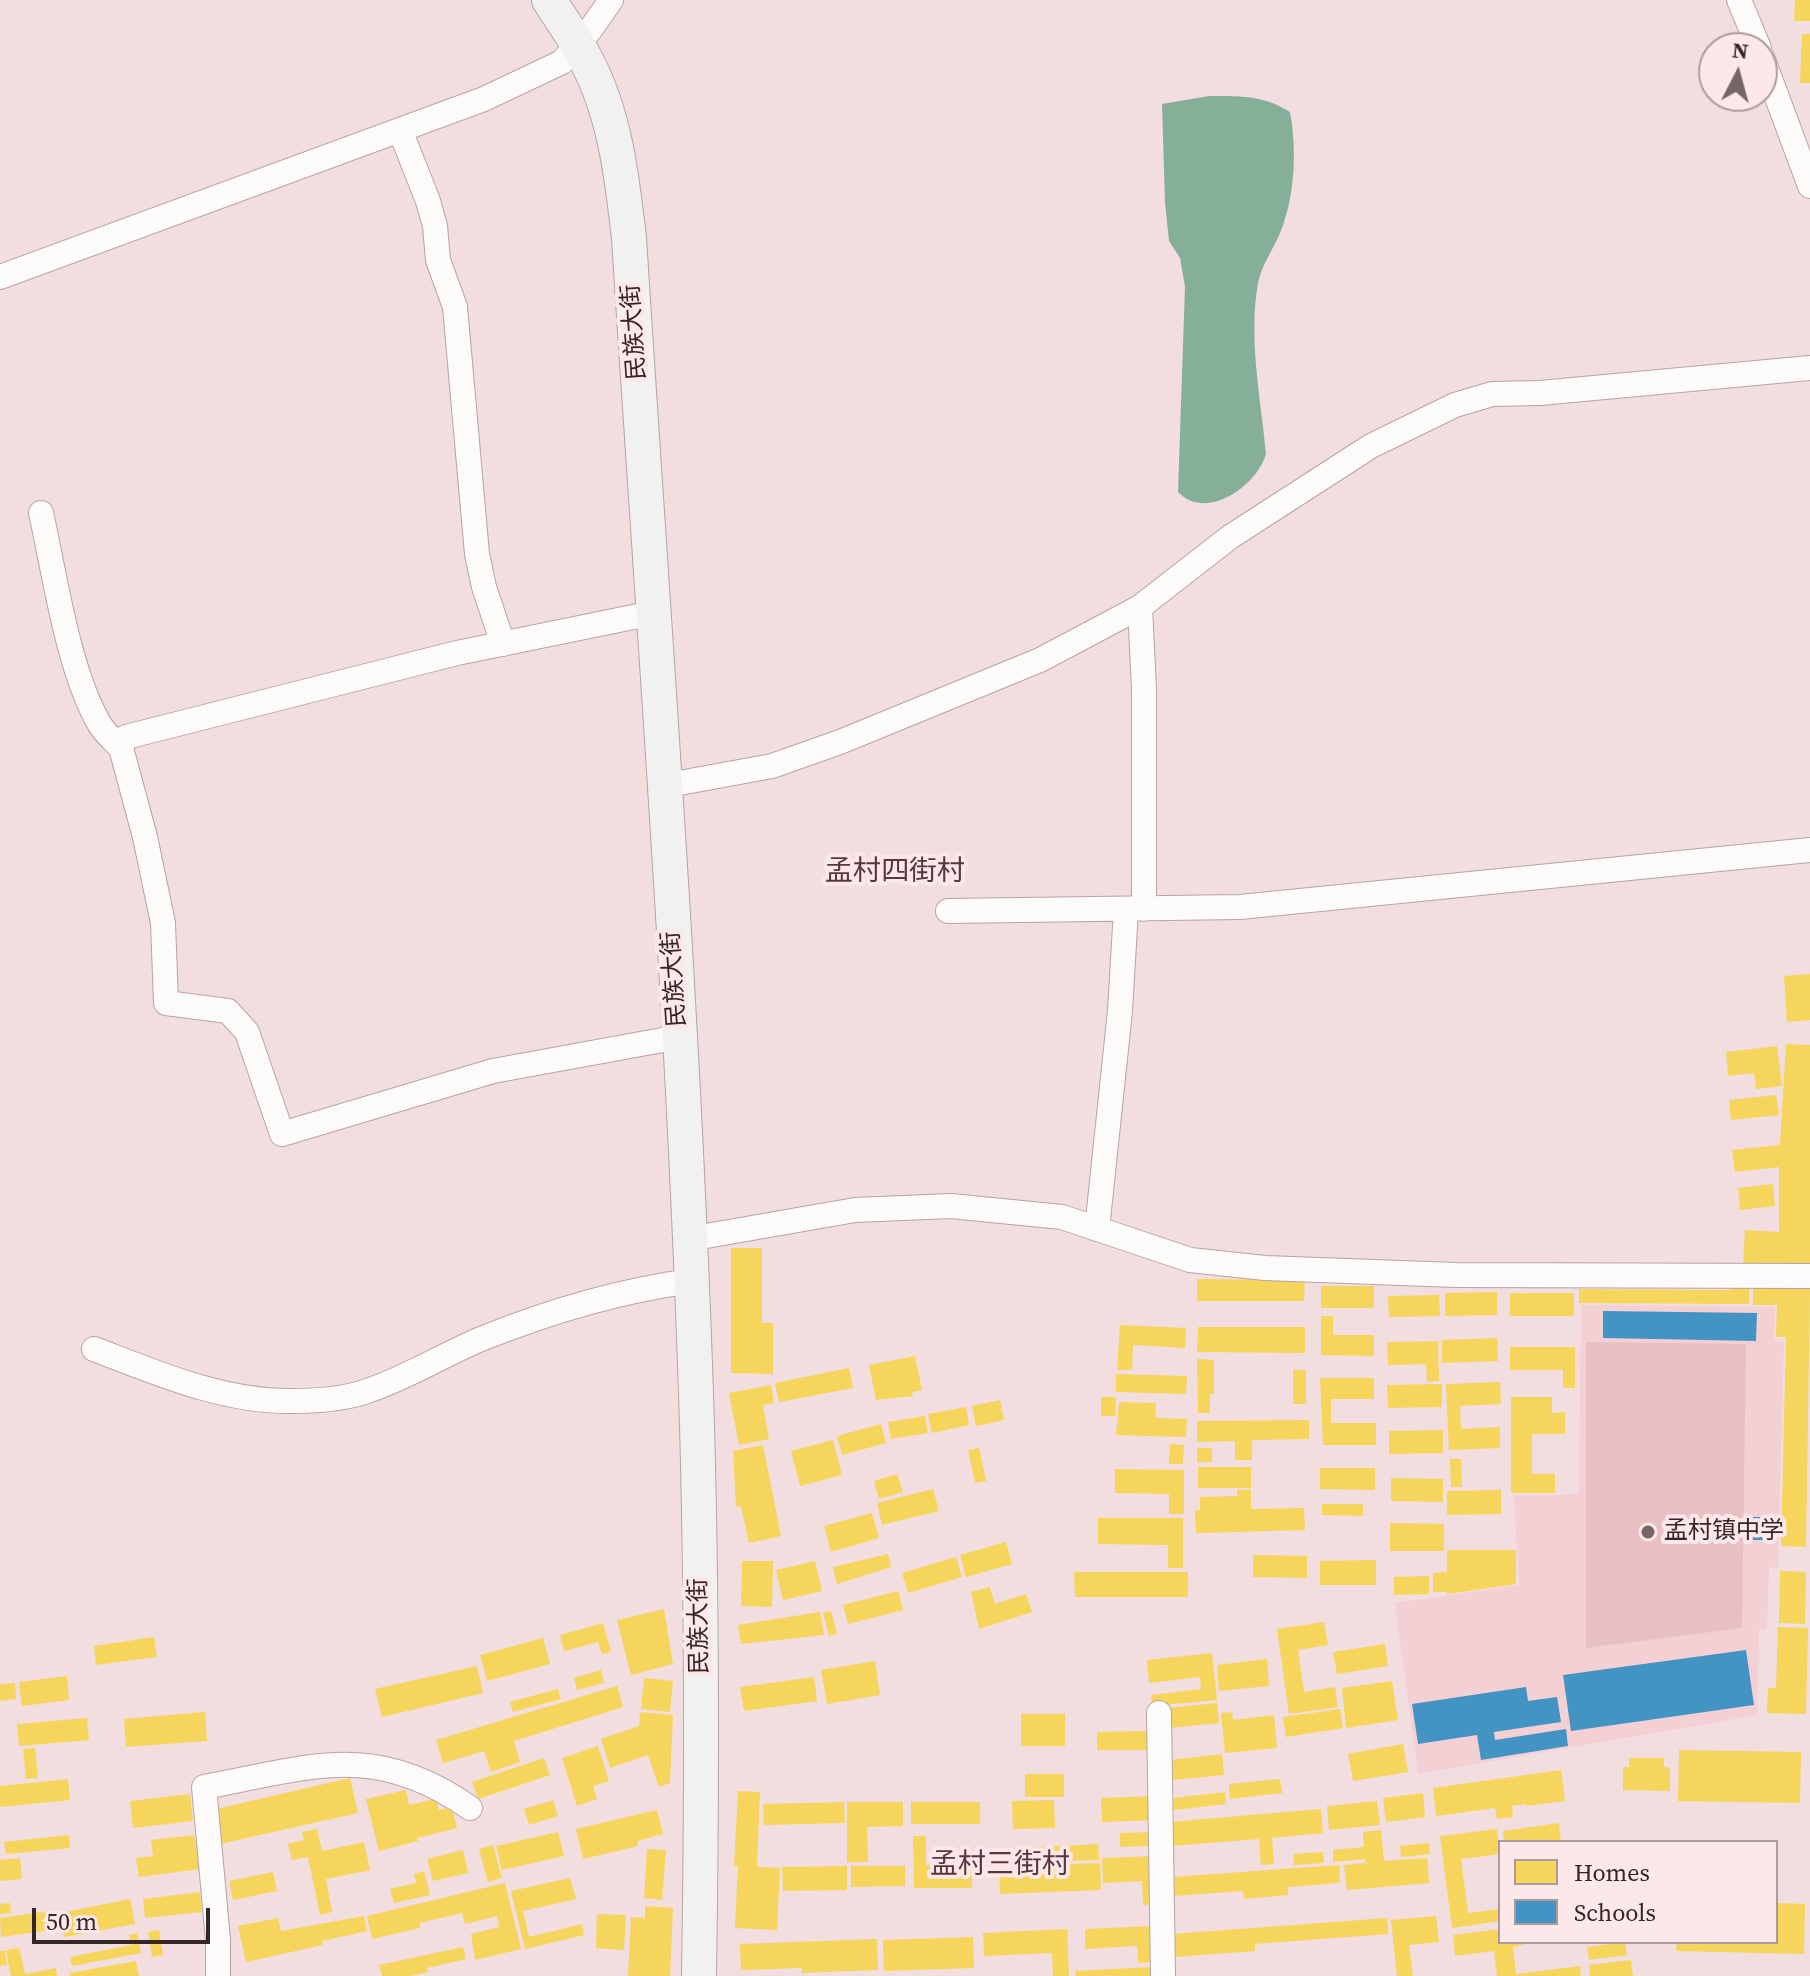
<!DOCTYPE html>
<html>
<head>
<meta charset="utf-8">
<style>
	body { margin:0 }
	#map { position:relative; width:1810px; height:1976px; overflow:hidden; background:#f2dddf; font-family:"Source Serif 4",serif }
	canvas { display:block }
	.legend { position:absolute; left:1498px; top:1840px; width:280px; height:104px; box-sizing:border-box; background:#fde7e8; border:2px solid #ad9a9b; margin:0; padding:10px 14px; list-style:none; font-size:24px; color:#342627 }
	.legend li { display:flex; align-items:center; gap:16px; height:40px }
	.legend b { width:40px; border:2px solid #ad9a9b }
	.north { position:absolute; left:1698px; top:32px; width:80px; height:80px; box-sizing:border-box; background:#fde7e8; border:2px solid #ad9a9b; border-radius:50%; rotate:6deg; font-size:22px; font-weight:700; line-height:32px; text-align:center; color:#342627 }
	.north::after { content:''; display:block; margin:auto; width:28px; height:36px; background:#766667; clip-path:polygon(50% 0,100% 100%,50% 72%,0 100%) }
	.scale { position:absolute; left:32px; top:1908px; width:178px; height:36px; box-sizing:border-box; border:4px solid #342627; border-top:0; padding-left:10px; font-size:24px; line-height:28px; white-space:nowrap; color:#342627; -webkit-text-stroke:6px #fde7e8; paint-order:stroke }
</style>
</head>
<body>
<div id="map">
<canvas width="1810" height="1976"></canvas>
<ul class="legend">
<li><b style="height:22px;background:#f6d55c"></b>Homes</li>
<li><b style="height:22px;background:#4393c3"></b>Schools</li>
</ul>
<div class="north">N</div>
<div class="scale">50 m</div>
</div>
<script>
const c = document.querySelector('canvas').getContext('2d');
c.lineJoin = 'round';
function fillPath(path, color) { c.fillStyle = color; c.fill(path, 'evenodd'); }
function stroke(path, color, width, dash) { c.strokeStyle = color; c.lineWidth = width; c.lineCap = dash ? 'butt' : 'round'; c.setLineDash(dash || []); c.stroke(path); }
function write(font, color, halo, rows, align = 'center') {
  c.font = font + ' "Source Serif 4","Noto Sans SC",serif'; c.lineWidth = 8; c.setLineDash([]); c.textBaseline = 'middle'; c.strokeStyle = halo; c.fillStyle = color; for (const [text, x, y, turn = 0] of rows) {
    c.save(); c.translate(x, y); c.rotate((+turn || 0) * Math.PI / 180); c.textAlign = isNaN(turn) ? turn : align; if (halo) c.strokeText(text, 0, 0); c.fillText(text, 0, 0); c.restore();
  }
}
const built = new Path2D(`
	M1581 1305 1775 1307 1774 1341 1784 1342 1778 1567 1769 1568 1767 1629H1759L1757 1715 1418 1774 1395 1603 1519 1585 1514 1496 1579 1494Z`);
const green = new Path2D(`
	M1586 1342 1746 1344 1742 1628 1586 1648Z`);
const water = new Path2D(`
	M1209 96C1239 96 1264 95 1290 112 1297 150 1295 197 1280 233 1273 250 1262 264 1258 283 1248 338 1261 399 1266 454 1257 486 1206 522 1178 492L1185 287 1180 258 1169 241 1165 202 1162 104Z`);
const homes = new Path2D(`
	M1795 0H1810V21H1794Z
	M1802 34H1810V83H1800Z
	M1810 974V1020L1787 1022 1784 976Z
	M1786 1044 1810 1045V1268L1743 1264 1745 1230 1779 1232V1167L1735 1172 1732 1150 1780 1145Z
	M1777 1046 1782 1086 1756 1089 1754 1073 1728 1076 1726 1052Z
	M1776 1095 1779 1115 1731 1120 1729 1100Z
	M1773 1184 1775 1206 1740 1210 1738 1188Z
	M731 1248H762V1323H773V1374L731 1373Z
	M1197 1279 1305 1280 1304 1301H1197Z
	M1321 1286H1374V1308H1321Z
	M1753 1287 1810 1289 1806 1547 1781 1546 1786 1337H1776L1777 1305H1753Z
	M1730 1288H1749V1304L1579 1303V1289L1730 1290Z
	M1497 1292V1315L1445 1316V1293Z
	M1510 1293H1574V1316H1510Z
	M1439 1295 1440 1316 1389 1317 1388 1296Z
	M1321 1316H1333V1335H1374V1356L1321 1355Z
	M1120 1325 1186 1328 1185 1348 1133 1345 1132 1370H1117Z
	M1198 1327H1305V1353L1197 1352Z
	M1497 1338 1498 1361 1442 1363V1340Z
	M1438 1341 1439 1381 1427 1382 1426 1364 1388 1365 1387 1342Z
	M1510 1347H1575V1388H1563V1370H1510Z
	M915 1356 922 1390 912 1392 913 1396 876 1400 869 1365Z
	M1197 1359 1214 1360V1394H1210V1413H1198Z
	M849 1368 853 1388 779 1402 775 1383Z
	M1293 1370H1306V1404H1293Z
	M1116 1374 1187 1376 1186 1394 1116 1392Z
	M1320 1378H1374V1399H1331V1423H1376V1445H1323Z
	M1500 1382 1501 1404 1460 1406 1461 1429 1500 1427V1448L1449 1450 1446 1384Z
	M1442 1384V1407L1388 1408 1387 1385Z
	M771 1385 774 1403 763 1405 769 1439 739 1445 729 1393Z
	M1101 1397H1116L1115 1416H1101Z
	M1511 1397H1552V1413L1565 1412V1434H1532V1474H1555V1493H1511Z
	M1000 1400 1004 1420 976 1426 972 1406Z
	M1119 1402 1156 1403 1155 1418 1187 1419 1186 1437 1116 1435Z
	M966 1407 969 1425 932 1433 928 1414Z
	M925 1416 928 1433 891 1439 888 1422Z
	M1309 1420V1439L1252 1440V1460H1235V1441L1197 1442V1421Z
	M881 1424 886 1443 842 1455 837 1436Z
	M1443 1430V1453L1389 1454V1431Z
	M833 1440 842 1475 800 1486 791 1451Z
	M1170 1444 1184 1445 1183 1464H1169Z
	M763 1445 781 1536 749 1543 741 1506 736 1507 733 1451Z
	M979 1448 986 1481 975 1483 968 1450Z
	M1197 1448H1212V1462H1197Z
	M1450 1459H1461L1462 1487H1451Z
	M1198 1467H1251V1488H1198Z
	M1320 1468H1375V1490L1320 1489Z
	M1115 1469 1184 1470V1514H1169V1494L1115 1493Z
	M897 1474 903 1492 879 1499 874 1481Z
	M1391 1478 1443 1479V1502L1391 1501Z
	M933 1489 939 1511 882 1525 877 1503Z
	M1237 1490H1251V1509L1304 1508 1305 1530 1196 1533 1195 1510H1200V1497L1237 1496Z
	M1501 1490V1514L1447 1515V1491Z
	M1322 1504H1363V1516L1322 1515Z
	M872 1513 879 1538 831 1552 824 1526Z
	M1098 1518H1183V1568H1168V1545L1098 1544Z
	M1390 1523 1444 1524V1551H1390Z
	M1006 1542 1012 1564 966 1577 960 1555Z
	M1447 1550H1516V1584L1447 1594V1592H1433V1573L1447 1572Z
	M888 1554 891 1567 837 1584 833 1567Z
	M1253 1555 1307 1556V1578L1253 1577Z
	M956 1557 962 1577 908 1593 902 1573Z
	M1376 1560V1585H1320V1561Z
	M742 1561H773L772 1607 741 1606Z
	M815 1561 822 1591 783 1600 776 1570Z
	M1780 1571 1806 1572 1805 1624 1779 1623Z
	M1074 1572H1188V1597H1075Z
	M1429 1576V1594L1394 1595V1577Z
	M990 1587 995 1604 1026 1594 1032 1612 979 1629 971 1592Z
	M898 1591 903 1610 848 1624 843 1605Z
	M664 1609 673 1664 631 1675 617 1620Z
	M831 1611 837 1634 829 1636 823 1613Z
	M820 1612 824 1635 741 1644 738 1625Z
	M1324 1622 1328 1645 1298 1650 1304 1692 1335 1687 1338 1707 1289 1714 1277 1629Z
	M603 1623 611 1652 602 1654 598 1642 564 1651 560 1635Z
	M1778 1627 1808 1628 1806 1714 1767 1713 1768 1688H1776Z
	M154 1637 157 1657 96 1665 94 1646Z
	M543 1638 550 1664 487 1681 480 1655Z
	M1385 1644 1388 1666 1337 1674 1333 1652Z
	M1212 1653 1217 1700 1152 1706 1151 1695 1201 1689 1200 1677 1149 1683 1147 1660Z
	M1267 1659 1269 1686 1219 1691 1217 1665Z
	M875 1661 880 1695 827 1704 821 1670Z
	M477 1666 483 1693 382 1717 375 1689Z
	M601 1670 604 1683 577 1690 574 1678Z
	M67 1676 69 1700 22 1706 19 1682Z
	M814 1677 817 1701 744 1711 740 1687Z
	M644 1678 673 1681 670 1712 641 1709Z
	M1392 1681 1398 1720 1346 1728 1342 1688Z
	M15 1683 16 1699 0 1701V1684Z
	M617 1686 623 1707 514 1741 520 1762 491 1772 484 1751 443 1763 436 1740Z
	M558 1689 561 1699 513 1712 510 1702Z
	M1217 1703 1219 1723 1168 1728 1166 1708Z
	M1340 1709 1343 1728 1286 1737 1283 1717Z
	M205 1712 207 1741 126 1747 124 1719Z
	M640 1712 673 1715 670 1783 659 1787 648 1755 610 1768 601 1739 639 1726Z
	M1232 1712 1233 1720 1274 1715 1277 1748 1225 1753 1221 1713Z
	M1021 1714H1065V1746H1021Z
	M87 1718 89 1740 19 1746 17 1724Z
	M1148 1731V1750H1097V1732Z
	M1403 1744 1408 1772 1353 1781 1348 1754Z
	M598 1746 609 1781 593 1786 597 1799 577 1806 562 1758Z
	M35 1748 38 1778 26 1779 23 1749Z
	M1679 1750 1801 1752 1800 1803 1678 1801Z
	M1222 1754 1224 1775 1173 1780 1171 1760Z
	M544 1758 550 1775 478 1799 472 1782Z
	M1629 1758H1664V1767L1670 1768V1791L1623 1790V1767H1629Z
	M1561 1770 1565 1801 1526 1806V1804L1512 1806 1513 1817 1497 1819 1495 1808 1436 1816 1433 1788Z
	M1025 1774H1064V1797H1025Z
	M350 1778 358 1813 220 1844 212 1810Z
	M68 1779 70 1800 0 1807V1786Z
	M1280 1779 1282 1793 1230 1799 1229 1784Z
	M406 1790 409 1805 436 1799 439 1810 452 1807 457 1828 417 1838 418 1841 379 1851 366 1799Z
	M738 1791 760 1792 757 1867 780 1868 777 1930 735 1928 738 1866H734Z
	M1225 1792 1226 1804 1174 1810 1173 1798Z
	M1423 1793 1425 1817 1386 1822 1383 1798Z
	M190 1794 193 1821 133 1828 130 1801Z
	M1152 1796 1154 1820 1102 1822 1101 1798Z
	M553 1800 558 1816 529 1825 524 1809Z
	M1054 1800 1055 1828 1013 1829 1012 1801Z
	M1377 1801 1380 1825 1329 1830 1327 1806Z
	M844 1802 845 1823 764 1825 763 1804Z
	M847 1802H903V1826L867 1827 868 1862H847Z
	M911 1802H980V1824H911Z
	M1321 1809 1323 1833 1272 1838 1274 1864 1261 1865 1259 1839 1171 1846 1169 1822Z
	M657 1810 663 1834 637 1841 638 1846 583 1859 576 1829Z
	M1559 1823 1561 1842H1504L1503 1831Z
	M317 1829 322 1851 364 1842 370 1870 326 1879 332 1912 320 1915 308 1857 292 1860 288 1844 304 1840 302 1832Z
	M1497 1829 1500 1854 1461 1859 1468 1913 1500 1909V1921L1452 1928 1440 1836Z
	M1381 1830 1384 1861 1427 1858 1429 1883 1347 1890 1344 1865 1365 1863V1859L1333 1862V1850L1364 1847 1363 1832Z
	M558 1832 564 1856 502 1870 496 1846Z
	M1150 1832V1846L1120 1847V1833Z
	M69 1835 70 1848 6 1854 4 1842Z
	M194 1835 200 1869 139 1877 136 1858 153 1856 151 1840Z
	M913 1836H926V1865L972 1864V1888H914Z
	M1429 1843 1430 1854 1401 1857 1400 1846Z
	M1098 1844 1099 1860 1017 1863 1016 1848Z
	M493 1845 502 1878 488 1882 479 1849Z
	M647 1849 666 1850 662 1900 644 1898Z
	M463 1850 468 1873 433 1881 427 1859Z
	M1323 1852 1324 1863 1294 1865 1293 1854Z
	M1155 1856 1157 1904 1143 1905 1142 1881 1103 1883 1102 1858Z
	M20 1858 22 1879 0 1881V1860Z
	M1100 1863 1101 1890 1000 1894 999 1867Z
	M1339 1865 1340 1883 1288 1887V1895L1244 1899 1243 1891 1172 1896 1171 1877Z
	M847 1866V1890L783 1891 782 1867Z
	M851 1866H905V1886L851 1887Z
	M424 1871 430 1895 394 1903 390 1889 416 1883 414 1874Z
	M273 1872 277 1891 233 1900 229 1881Z
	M570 1878 576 1899 523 1911 529 1937 582 1924 584 1935 525 1949 511 1891Z
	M505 1883 521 1949 475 1960 471 1934 499 1927 497 1916 465 1924 462 1913 419 1923 420 1928 372 1939 367 1916Z
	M200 1892 202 1912 145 1918 143 1899Z
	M130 1899 135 1924 64 1937 60 1913Z
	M10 1903 11 1913 0 1914V1904Z
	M1776 1903 1805 1904 1804 1954 1676 1951 1677 1942H1776Z
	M645 1906 673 1908 670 1976H628L631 1917 645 1918Z
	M49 1911 52 1930 1 1937 0 1918Z
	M597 1914 626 1915 624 1950 596 1948Z
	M364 1916 367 1931 322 1941 323 1945 246 1962 238 1926 278 1918 281 1931Z
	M1436 1916 1439 1942 1409 1945 1413 1976H1397L1391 1920Z
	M1387 1918 1388 1934 1255 1944V1951L1174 1957 1172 1934Z
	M1154 1926 1152 1962 1138 1963 1137 1946 1085 1949V1929Z
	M1067 1929 1069 1976H1053L1052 1953 984 1956 983 1933Z
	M1500 1929V1942H1534L1513 1947 1516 1974 1580 1966 1581 1976H1497L1494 1951 1455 1956 1453 1935Z
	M159 1930 163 1955 152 1957 148 1932Z
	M137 1933 141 1953 72 1966 70 1957 131 1945 129 1935Z
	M973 1937 974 1968 884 1971 883 1940Z
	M877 1939 878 1970 802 1973V1968L741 1970 740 1944Z
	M1625 1942 1627 1955 1589 1960 1587 1947Z
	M463 1947 466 1959 427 1968 428 1972 410 1976H382L379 1965Z
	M19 1948 25 1974 56 1968 57 1976H11L6 1950Z
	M0 1951H5L7 1965 0 1966Z
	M1631 1960 1633 1976H1590L1589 1965Z
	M136 1961 139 1976H70V1973Z
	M1151 1967V1976H1076L1075 1971Z`);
const schools = new Path2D(`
	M1603 1311 1757 1313 1756 1341 1603 1338Z
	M1747 1517H1771V1540H1747Z
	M1746 1650 1754 1705 1571 1731 1563 1675Z
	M1526 1687 1528 1701 1557 1697 1561 1722 1494 1732 1495 1740 1566 1729 1568 1746 1481 1760 1477 1735 1418 1744 1412 1704Z`);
const minor = new Path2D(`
	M1739 0 1759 48
	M1762 57 1810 186
	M400 130 428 201 435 226 438 260 455 307 477 554 484 587 503 644
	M0 277 484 99 562 62 590 30 611 0
	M41 513C55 575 68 671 100 725 105 733 114 741 121 748
	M1140 607 1144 690V909
	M653 613 457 653 126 737 121 748 145 837 163 923 166 1003 228 1011 247 1032 282 1134 493 1071 679 1037
	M663 786 772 766 840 742 1040 660 1140 607 1230 537 1371 446 1455 405 1492 394 1540 393 1810 368
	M948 911 1240 907 1810 850
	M1097 1229 1120 1011 1126 909
	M689 1239 855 1210 951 1206 1062 1217 1190 1260 1265 1268 1456 1275 1810 1276
	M94 1349C157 1373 223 1402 292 1401 317 1401 347 1399 370 1390 408 1377 443 1355 481 1339 548 1312 618 1291 691 1281
	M1159 1713 1163 1976
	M218 1976V1940L204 1787C309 1768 374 1740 470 1808`);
const secondary = new Path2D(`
	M549 0C561 19 575 38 585 58 615 113 622 177 629 238 654 633 685 1029 697 1425 702 1609 702 1792 699 1976`);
const markers = [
	[1648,1532,8,"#766667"]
];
const streetNames = [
	["民族大街",635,332,-94],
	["民族大街",675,979,-94],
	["民族大街",700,1626,-91]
];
const poiNames = [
	["孟村镇中学",1664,1532]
];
const quarterNames = [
	["孟村四街村",895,873],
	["孟村三街村",1000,1866]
];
fillPath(built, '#f3d0d3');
fillPath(green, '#e6c0c3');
fillPath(water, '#86af9a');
fillPath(homes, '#f6d55c');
fillPath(schools, '#4393c3');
stroke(minor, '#b5a5a6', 26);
stroke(secondary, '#b5a5a6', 36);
stroke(minor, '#fdfafa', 24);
stroke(secondary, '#f2f1f1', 34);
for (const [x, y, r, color] of markers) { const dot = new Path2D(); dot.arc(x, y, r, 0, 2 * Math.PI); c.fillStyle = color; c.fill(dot); stroke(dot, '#fde7e8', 3); }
write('24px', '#342627', '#fde7e8', streetNames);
write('24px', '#342627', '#fde7e8', poiNames, 'left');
write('28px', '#54383a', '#fde7e8', quarterNames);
</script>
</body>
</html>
